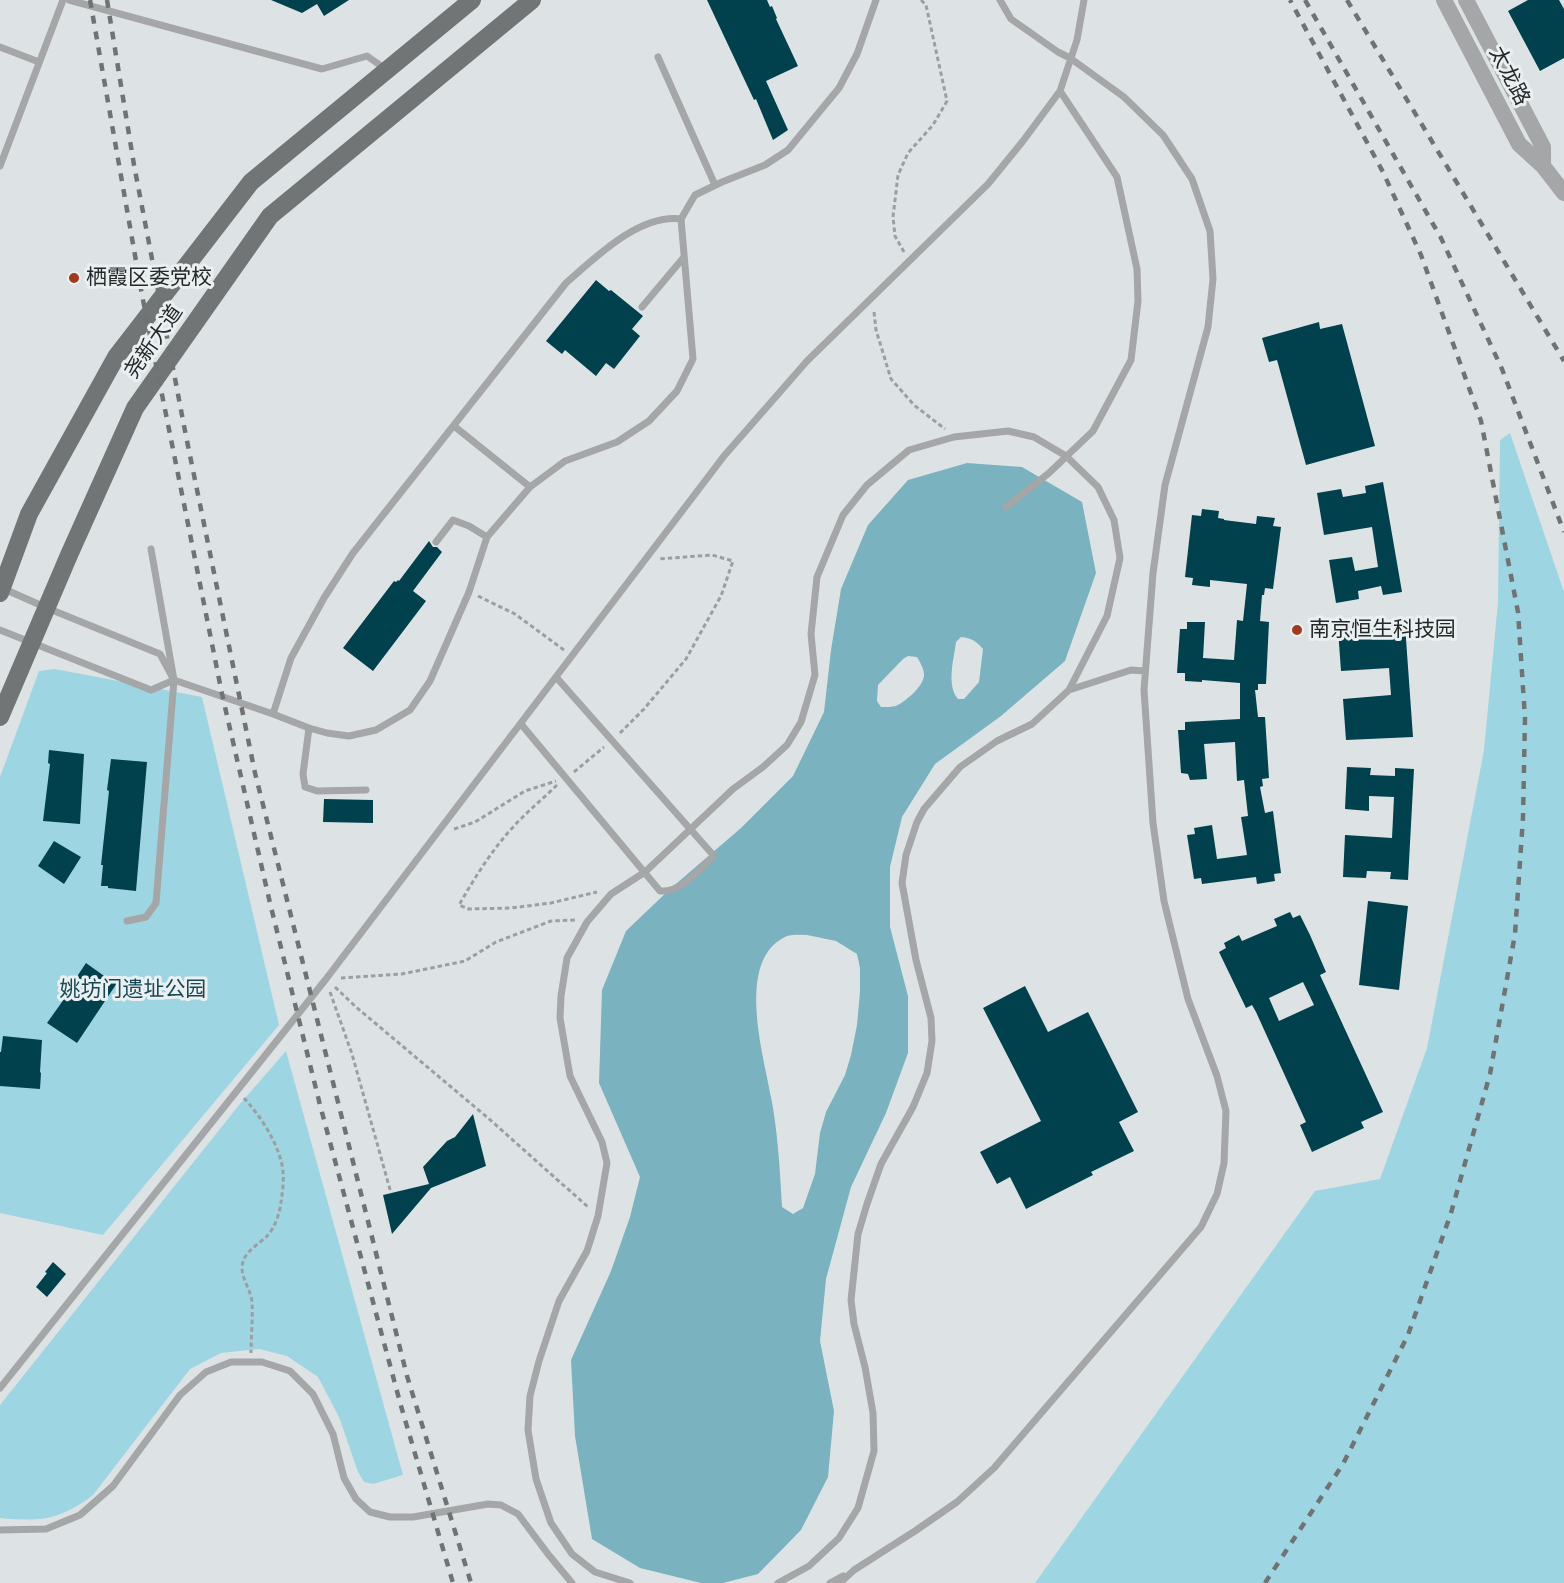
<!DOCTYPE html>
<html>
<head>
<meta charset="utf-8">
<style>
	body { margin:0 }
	canvas { display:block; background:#dde3e4 }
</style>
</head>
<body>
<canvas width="1564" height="1583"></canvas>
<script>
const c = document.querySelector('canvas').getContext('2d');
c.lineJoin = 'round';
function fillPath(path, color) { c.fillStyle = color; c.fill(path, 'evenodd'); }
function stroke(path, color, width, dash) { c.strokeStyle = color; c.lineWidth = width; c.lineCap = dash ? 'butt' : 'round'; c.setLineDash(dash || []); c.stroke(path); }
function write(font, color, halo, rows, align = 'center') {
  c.font = font + ' "Noto Sans","Noto Sans SC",sans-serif'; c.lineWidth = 6; c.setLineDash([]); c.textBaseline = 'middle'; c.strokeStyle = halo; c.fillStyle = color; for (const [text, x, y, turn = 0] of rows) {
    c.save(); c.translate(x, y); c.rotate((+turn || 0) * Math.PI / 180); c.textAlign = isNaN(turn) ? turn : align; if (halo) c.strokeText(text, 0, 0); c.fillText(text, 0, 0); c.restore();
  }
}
const green = new Path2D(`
	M1510 433 1564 592V1583H1035L1315 1191 1380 1179 1427 1048 1484 750 1498 602 1500 440Z
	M55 669 202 697 279 1025 103 1235 0 1213V777L39 671Z
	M286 1051 403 1475 373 1484 364 1482 358 1472 339 1417 318 1377 287 1356 259 1349 221 1353 190 1369 93 1495C60 1520 41 1522 0 1518V1405L239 1105Z`);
const water = new Path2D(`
	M967 463 1022 467 1082 502 1096 573 1065 661 1001 716 935 764 902 817 890 867V927L908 996V1053L886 1113 851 1187 826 1279 820 1341 834 1411 828 1477 801 1530 758 1574 723 1583H701L640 1568 592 1539 575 1436 571 1360 611 1271 630 1217 640 1177 599 1083 602 990 626 931 670 889 741 828 793 776 824 712 831 650 841 589 868 525 908 480ZM961 637C972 638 976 641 983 649L979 682 964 699H958C946 685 954 659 956 642ZM908 656 917 657C920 662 924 669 924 675 924 686 905 702 896 706 891 707 886 707 881 707L877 701 878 685 903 659ZM807 935 836 941 857 954 860 968V992L857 1025 851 1055 845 1075 826 1112 820 1133 815 1174 803 1208 793 1214 782 1207C780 1171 778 1133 771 1097 764 1056 735 961 785 937 791 934 800 935 807 935Z`);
const building = new Path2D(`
	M271 0H349L324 16 317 4 302 13Z
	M707 0H767L770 7 772 6 777 18 776 19 798 66 766 81 788 130 773 140 756 99 754 100Z
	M1528 0H1559L1564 9V58L1540 71 1508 11Z
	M596 280 609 291 611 290 643 316 632 329 640 336 614 369 606 363 596 376 565 350 562 354 546 341Z
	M1319 322 1320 329 1342 324 1375 446 1306 465 1277 360 1269 362 1262 338Z
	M1383 482 1402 592 1383 595 1381 586 1358 591 1359 599 1336 603 1329 560 1352 557 1355 571 1378 567 1372 527 1324 535 1317 493 1341 489 1343 497 1366 493 1365 486Z
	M1202 509 1219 511 1218 518 1224 519V520L1256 524 1257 516 1275 518 1273 526 1281 527 1273 589 1265 588 1264 595H1262L1260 621 1269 622 1266 684H1258V690H1255L1258 717H1265L1269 778 1262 779 1263 786 1260 787 1265 813 1273 811 1281 873 1274 874 1275 881 1257 884 1256 877 1202 884 1201 878 1194 879 1187 835 1195 834 1194 828 1212 825 1217 859 1247 855 1241 817 1248 816 1244 780 1237 781 1235 742 1204 744 1207 779 1190 780 1188 774 1181 773 1178 730H1185V722L1240 719V683L1202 680V682L1185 681V673H1177L1180 629H1187V622H1205L1203 658 1234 660 1237 620 1243 621 1247 584 1210 580V587L1192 585 1193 578 1185 577 1192 515 1201 516Z
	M429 541 433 547H437L442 552 413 591 426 601 373 671 343 648 394 581 396 582 398 580 399 581Z
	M1405 625 1413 737 1346 740 1343 699 1391 695 1389 668 1341 671 1338 629Z
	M49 750 84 754 80 824 43 821 50 764 48 763Z
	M111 759 147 762 136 891 108 888V886H101L103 865H101L109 791 107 790Z
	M1347 767 1371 768 1370 775 1395 776V768L1414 769 1408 880 1390 879 1391 872 1367 871 1366 878 1343 877 1345 835 1392 838 1394 797 1369 796V811L1345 809Z
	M324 799 373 800V823L323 822Z
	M54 841 81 857 64 884 38 866Z
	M1368 901 1408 906 1399 990 1359 985Z
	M1290 912 1293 918 1300 915 1310 935 1326 972 1320 975 1383 1112 1361 1122 1364 1128 1312 1152 1300 1125 1306 1122 1256 1012 1252 1005 1246 1008 1219 952 1226 948 1224 943 1239 935 1242 941 1277 926 1274 919ZM1303 982 1314 1005 1279 1021 1269 998Z
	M86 963 107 978H110L117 983 77 1043 47 1023 79 978 78 975Z
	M1025 986 1048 1032 1088 1012 1138 1112 1119 1122 1134 1151 1091 1172 1093 1175 1026 1209 1010 1177 997 1184 980 1152 1041 1121 983 1008Z
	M3 1036 42 1040 40 1072 41 1073 40 1089 0 1086V1052H1Z
	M473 1114 486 1166 431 1188 392 1234 383 1195 429 1184 423 1167 447 1141 455 1137Z
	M53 1262 66 1274 47 1297 36 1287 47 1273 45 1272Z`);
const path = new Path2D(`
	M904 252 895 236 893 217 898 175 908 153 933 125 947 101 926 5 921 0
	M874 312 876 330 891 379 914 405 945 429
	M478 596 515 614 564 650
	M620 733 644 709 686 659 721 596 733 561 712 555 658 559
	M574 772 604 747
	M557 785C547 795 536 804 526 814 498 840 478 872 459 905L469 909 511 908 551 903 597 892
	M454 829 475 822 525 791 556 781
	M341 978 402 974 465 961 496 942 551 921 576 920
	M335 987 356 1007 488 1118 588 1207
	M330 992 352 1054 391 1193
	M244 1098C260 1116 275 1138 281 1161 285 1174 283 1189 281 1202 280 1212 275 1228 267 1236 258 1245 243 1252 242 1267 242 1280 251 1290 252 1302 253 1318 251 1337 251 1353`);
const service = new Path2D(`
	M69 0 322 69 367 56 387 70
	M0 47 39 62
	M658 57 715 185
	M1060 91 1077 40 1084 0
	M0 166 63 0
	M642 307 684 257
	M454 426 530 487
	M436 542 453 520 469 526 487 537
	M151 549 174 680 273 714 309 728 327 733 349 736 376 730 410 710 430 681 469 592 487 537 530 487 565 461 617 442 649 421 677 391 693 359 681 219
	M2 588 47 608 160 654 174 680 156 903 146 917 127 921
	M0 630 151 690 174 680
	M1069 690 1131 670 1145 671
	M273 714 291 658 324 598 353 553 566 283C596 257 639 214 681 219L695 195 722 182 765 165 788 150 839 88 857 54 876 0
	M521 724 660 891C681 893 700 869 714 856L556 677
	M309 728 303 774 305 787 317 791 366 790
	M0 1388 326 979 724 456 807 361 988 184 1023 141 1060 91 1117 177 1137 269 1138 301 1131 360 1093 431 1049 473 1006 507
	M0 1530 46 1529 80 1515 113 1486 180 1395 206 1372 231 1362H262L290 1371 313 1394 333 1434 344 1478 356 1499 370 1512 390 1517H413L488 1504 501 1505 518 1514 548 1554 572 1583
	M630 1583 595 1572 572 1554 551 1523 536 1479 528 1430 530 1396 539 1361 559 1301 587 1251 598 1216 607 1163 602 1142 570 1076 560 1018 561 996 567 958 587 922 611 894 645 872 733 789 763 767 787 745 801 722 815 675 811 634 817 577 843 515 867 485 909 450 954 437 1008 431 1034 437 1066 456 1098 487 1114 520 1120 558 1107 616 1069 690 1032 724 997 741 960 767 924 809 917 822 906 855 902 883 916 960 931 1018 932 1041 927 1073 913 1107 881 1164 867 1204 858 1234 851 1300 854 1324 865 1367 873 1413 874 1451 858 1508 839 1538 809 1566 778 1583
	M830 1583 843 1576
	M840 1583 854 1570 915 1531 957 1502 994 1468 1201 1227 1217 1194 1224 1163 1226 1111 1217 1076 1188 999 1164 901 1153 823 1144 690 1153 573 1165 485 1208 327 1213 279 1210 231 1192 179 1163 135 1124 97 1070 58 1058 52 1011 19 1000 0`);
const tertiary = new Path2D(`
	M1444 0 1519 144 1543 166 1564 193
	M1466 0 1543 147V166`);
const primary = new Path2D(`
	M0 593 29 514 116 357 251 182 472 0
	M0 717 69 555 135 408 270 216 532 0`);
const rail = new Path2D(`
	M90 0 142 295 184 504 222 694 270 903 320 1105 401 1406 453 1583
	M107 0 134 165 186 436 255 773 407 1376 471 1583
	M1305 0 1441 238 1502 369 1564 532
	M1347 0 1564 361
	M1265 1583 1343 1464 1408 1335 1451 1213 1490 1074 1515 934 1523 818 1525 718 1518 612 1481 421 1421 255 1383 172 1290 0`);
const markers = [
	[74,278,6,"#a23a20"],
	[1297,630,6,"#a23a20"]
];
const streetNames = [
	["太龙路",1509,76,63],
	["尧新大道",154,342,-55]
];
const poiNames = [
	["栖霞区委党校",86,278],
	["南京恒生科技园",1309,630]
];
const parkNames = [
	["姚坊门遗址公园",133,990]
];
fillPath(green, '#9ed5e3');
fillPath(water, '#7bb2c0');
fillPath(building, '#00414d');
stroke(path, '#9b9fa0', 3, [4.5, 3]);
stroke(service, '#a4a6a7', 7);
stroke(tertiary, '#a4a6a7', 16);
stroke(primary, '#717576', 18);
stroke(rail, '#6f7373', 4.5, [8, 8]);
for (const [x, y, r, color] of markers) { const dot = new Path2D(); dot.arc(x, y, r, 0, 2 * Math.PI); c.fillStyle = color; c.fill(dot); stroke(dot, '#eaf0f1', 2); }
write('21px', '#262828', '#eaf0f1', streetNames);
write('21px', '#262828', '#eaf0f1', poiNames, 'left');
write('21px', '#164852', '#eaf0f1', parkNames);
</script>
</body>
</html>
